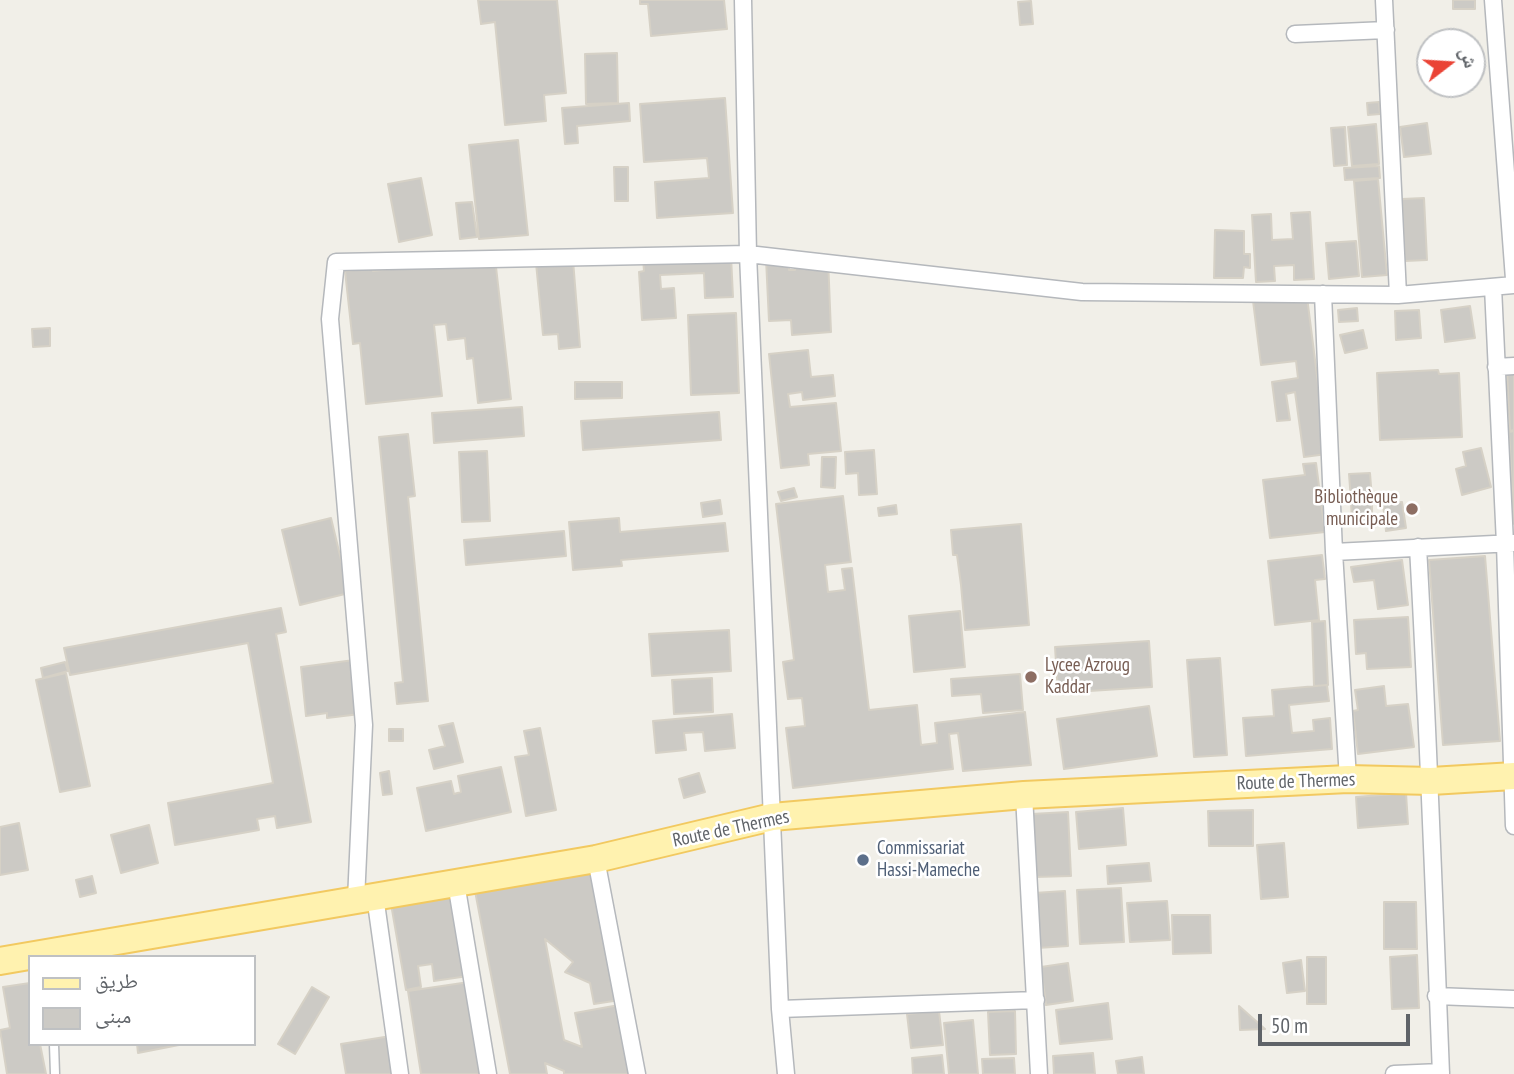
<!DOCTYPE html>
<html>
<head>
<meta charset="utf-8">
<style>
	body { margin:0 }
	#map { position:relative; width:1514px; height:1074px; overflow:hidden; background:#f1efe8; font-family:"PT Sans Narrow","Noto Naskh Arabic",sans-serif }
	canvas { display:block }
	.legend { position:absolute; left:28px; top:955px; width:228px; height:91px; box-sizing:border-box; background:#fff; border:2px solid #bfc1c3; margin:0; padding:9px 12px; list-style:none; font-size:21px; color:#5f6368 }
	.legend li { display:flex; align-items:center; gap:14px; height:35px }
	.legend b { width:35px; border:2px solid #bfc1c3 }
	.north { position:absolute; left:1416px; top:28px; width:70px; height:70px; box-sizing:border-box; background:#fff; border:2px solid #bfc1c3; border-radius:50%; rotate:73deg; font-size:19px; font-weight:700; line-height:28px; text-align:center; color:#5f6368 }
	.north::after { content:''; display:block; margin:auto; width:24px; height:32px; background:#ea4335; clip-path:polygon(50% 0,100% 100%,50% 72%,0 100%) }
	.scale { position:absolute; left:1258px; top:1014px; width:152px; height:32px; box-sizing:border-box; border:4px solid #5f6368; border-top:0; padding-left:9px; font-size:21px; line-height:24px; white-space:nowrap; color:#5f6368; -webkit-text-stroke:5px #fff; paint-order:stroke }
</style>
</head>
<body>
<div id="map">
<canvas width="1514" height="1074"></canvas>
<ul class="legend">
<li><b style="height:9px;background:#fff2af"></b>طريق</li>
<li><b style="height:19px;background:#cccac5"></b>مبنى</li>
</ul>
<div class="north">ش</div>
<div class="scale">50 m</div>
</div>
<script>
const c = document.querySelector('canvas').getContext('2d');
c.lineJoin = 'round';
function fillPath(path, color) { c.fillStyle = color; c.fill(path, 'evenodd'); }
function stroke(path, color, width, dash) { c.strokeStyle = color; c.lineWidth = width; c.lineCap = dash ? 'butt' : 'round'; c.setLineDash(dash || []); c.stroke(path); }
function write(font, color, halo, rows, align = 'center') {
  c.font = font + ' "PT Sans Narrow",sans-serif'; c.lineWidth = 5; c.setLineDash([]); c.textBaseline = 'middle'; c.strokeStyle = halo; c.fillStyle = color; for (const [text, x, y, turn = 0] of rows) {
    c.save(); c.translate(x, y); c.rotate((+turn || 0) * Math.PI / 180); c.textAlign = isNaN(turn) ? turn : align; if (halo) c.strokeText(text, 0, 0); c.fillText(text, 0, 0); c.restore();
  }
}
const building = new Path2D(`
	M478 0H557L566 93 544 95 546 121 505 125 495 22 481 24Z
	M640 0H724L727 29 651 36 648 4H640Z
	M1453 0H1475V9H1453Z
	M1031 1 1033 24 1020 25 1018 2Z
	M617 53 618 103 586 104 585 54Z
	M725 98 733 213 657 218 655 182 709 178 707 158 644 162 640 104Z
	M1379 102 1380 114 1368 115 1367 103Z
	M629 103 630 121 577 126 578 143 565 144 562 108Z
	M1427 123 1431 154 1404 157 1400 127Z
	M1376 124 1379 164 1352 166 1348 127Z
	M1345 127 1347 165 1334 166 1331 128Z
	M518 140 528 235 479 239 469 145Z
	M1379 166 1380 178 1345 180 1344 168Z
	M614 167H628V201H615Z
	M421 178 432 235 399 242 388 184Z
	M1378 179 1387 275 1362 277 1354 181Z
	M1424 198 1427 260 1405 261 1402 199Z
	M472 202 477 237 460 239 456 203Z
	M1310 212 1314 279 1294 280V265L1274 266 1275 281 1256 282 1252 215 1271 214 1272 240 1293 239 1291 213Z
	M1215 230 1244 231V254H1250V268L1244 267 1243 278H1214Z
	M1356 241 1359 276 1329 279 1326 243Z
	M731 256 733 297 705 298 704 273 660 275 661 289 674 288 676 318 642 320 639 272 644 271 643 259Z
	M495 258 511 399 478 403 473 358 467 359 465 338 448 340 446 324 434 325 442 396 366 404 360 343 353 344 345 271 373 268V271Z
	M788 258 789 270H795V259L828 258 831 332 792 335 791 320 769 321 766 259Z
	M573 260 580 347 559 349 558 334 543 335 536 263Z
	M1307 297 1327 454 1304 457 1295 392 1286 394 1290 420 1277 421 1272 382 1298 378 1296 361 1261 365 1253 301Z
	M1470 306 1475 338 1445 342 1441 310Z
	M1357 308 1358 321 1339 322 1338 310Z
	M1419 310 1421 338 1396 340 1395 311Z
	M736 313 739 393 691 395 688 315Z
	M50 328V346L33 347 32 329Z
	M1363 330 1367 348 1345 353 1340 335Z
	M808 350 811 377 833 375 835 396 803 400 802 392 788 394 790 407 836 403 841 451 808 454 809 465 781 468 769 354Z
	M1514 369V430L1510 431 1507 370Z
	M1438 370 1439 374 1459 373 1462 437 1380 440 1377 373Z
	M575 382H622V398L575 399Z
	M522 407 524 436 434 443 432 413Z
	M719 412 721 440 583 450 581 421Z
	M1514 431V524L1509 432Z
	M408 434 415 496 408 497 428 701 397 704 395 683 403 682 379 437Z
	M1481 448 1491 487 1462 495 1456 469 1466 466 1463 452Z
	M874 450 877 494 859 495 858 473 846 474 845 452Z
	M487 451 490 521 462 522 459 452Z
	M822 457H836L835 488 821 487Z
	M1316 463 1325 532 1270 538 1263 480 1305 475 1303 464Z
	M1370 473 1372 499 1351 501 1349 474Z
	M794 488 797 497 781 501 778 492Z
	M843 496 851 562 825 565 828 592 845 590 842 569 852 568 869 710 917 705 921 745 937 743 935 723 1025 712 1031 765 963 771 958 733 949 734 953 769 793 788 786 728 805 726 802 698 788 699 783 662 794 660 776 504Z
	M720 500 722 514 703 517 701 503Z
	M1402 502 1406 528 1386 531 1383 504Z
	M1351 503H1372V521H1352Z
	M896 505 897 514 879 516 878 508Z
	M331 518 349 593 300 605 282 530Z
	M619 518 620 532 725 523 728 551 621 560 622 566 573 570 569 522Z
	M1021 524 1029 625 965 630 961 585 957 555H953L951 530Z
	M564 531 566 556 466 565 464 540Z
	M1322 555 1325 579 1315 580 1319 620 1275 625 1268 561Z
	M1485 556 1500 741 1443 745 1429 560Z
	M1402 560 1408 605 1378 609 1374 580 1354 582 1351 567Z
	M281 608 286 632 276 634 311 822 277 828 275 816 257 819 259 830 175 845 168 803 273 783 248 643 70 675 64 648Z
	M960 611 965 667 914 672 909 616Z
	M1408 617 1411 667 1367 669 1366 653 1356 654 1354 620Z
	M1325 621 1328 685 1314 686 1312 622Z
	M729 630 731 671 652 676 649 634Z
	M1149 641 1152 687 1058 693 1055 647Z
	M1220 658 1227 755 1194 757 1187 660Z
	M354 660 360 714 327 718V713L306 716 301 667Z
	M65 662 68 671 43 678 41 668Z
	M66 673 90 786 60 792 36 680Z
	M1020 674 1023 710 983 713 981 694 952 696 951 679Z
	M712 678 713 712 674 714 672 680Z
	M1327 685 1329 701 1289 705 1292 733 1314 731 1313 720 1330 718 1332 749 1246 756 1243 718 1274 716 1272 690Z
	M1384 686 1386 706 1408 704 1414 747 1358 754 1353 711 1358 710 1355 690Z
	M1149 706 1157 756 1064 769 1057 719Z
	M732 714 735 748 705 751 703 732 684 733 686 750 656 753 653 721Z
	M453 723 463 762 434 769 429 750 445 746 439 726Z
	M540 728 556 810 526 816 515 757 529 755 524 731Z
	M389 729H403V741H389Z
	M501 767 511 812 426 831 417 788 451 781 454 794 461 792 458 776Z
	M389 771 392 794 383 795 380 773Z
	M699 773 705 792 684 798 679 779Z
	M1406 793 1408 824 1358 828 1356 797Z
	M1123 808 1126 845 1079 849 1076 812Z
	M1253 810V846H1209L1208 811Z
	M1068 812 1071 876 1034 877 1031 814Z
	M19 823 28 870 0 875V827Z
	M149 825 158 863 121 873 111 835Z
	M1284 843 1288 897 1261 899 1257 845Z
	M1149 863 1151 881 1108 884 1107 866Z
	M595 868 620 1000 594 1004 590 983 565 972 573 962 545 939 564 1040 582 1047 575 1013 619 1005 632 1074H564V1071L545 1063 547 1074H510L475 891Z
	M92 876 96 893 80 897 76 880Z
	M1121 888 1124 942 1080 944 1077 890Z
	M1065 891 1068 946 1037 948 1034 893Z
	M453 893 468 976 434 981 432 964 418 966 421 987 406 990 391 904Z
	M1167 901 1170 940 1130 942 1127 903Z
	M1384 902H1416L1417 949H1384Z
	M1172 915H1210L1211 953 1173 954Z
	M1417 955 1419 1008 1392 1009 1390 957Z
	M1307 957H1326V1004H1307Z
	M1301 960 1305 991 1287 993 1283 963Z
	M1068 963 1073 1001 1046 1005 1041 967Z
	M469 982 483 1074H421L408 991Z
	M30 983V1044H40L46 1074H7L0 1030 10 1028 3 987Z
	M312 987 329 997 295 1054 278 1044Z
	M1108 1003 1112 1039 1060 1044 1056 1010Z
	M1239 1006 1265 1029 1240 1030Z
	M939 1011 943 1045 911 1048 907 1014Z
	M1015 1011 1016 1054 990 1055 988 1012Z
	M973 1020 978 1074H949L944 1023Z
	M397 1035 403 1074H346L341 1044Z
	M137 1044H184L138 1053Z
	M1093 1053 1095 1074H1054L1053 1056Z
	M942 1055 944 1074H913L912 1058Z
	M1142 1057 1144 1074H1118L1116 1061Z
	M1014 1058 1015 1074H983L982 1059Z`);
const lane = new Path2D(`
	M54 1044 55 1074`);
const street = new Path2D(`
	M743 0 748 254 780 1009 786 1074
	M1384 0 1398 295
	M1493 0 1514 279
	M1295 34 1386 30
	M1493 287 1505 544 1514 826
	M1323 294 1334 552 1348 779
	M1496 367 1514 366
	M1418 547C1428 723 1434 898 1441 1074
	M1334 552 1514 543
	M1024 795 1039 1074
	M596 859 637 1074
	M456 883 488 1074
	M375 896 400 1074
	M356 900 364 725 330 319 336 262 748 254 1082 292 1398 295 1514 285
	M1436 996 1514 999
	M780 1009 1036 1000
	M1394 1074 1441 1072`);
const primary = new Path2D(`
	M0 961 596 859 772 817 1024 795 1348 779 1431 781 1514 776`);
const markers = [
	[1412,509,7,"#8d6e63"],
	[1031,677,7,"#8d6e63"],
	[863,860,7,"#5c6f8a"]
];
const educationNames = [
	["Bibliothèque",1398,498],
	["municipale",1398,520],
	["Lycee Azroug",1045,666,"left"],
	["Kaddar",1045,688,"left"]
];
const streetNames = [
	["Route de Thermes",1296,782,-2],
	["Route de Thermes",731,829,-12]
];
const serviceNames = [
	["Commissariat",877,849],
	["Hassi-Mameche",877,871]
];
fillPath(building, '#cccac5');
stroke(building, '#d6d1c6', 2);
stroke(lane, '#b5b8bc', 11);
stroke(street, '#b5b8bc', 19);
stroke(primary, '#f2c960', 30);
stroke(lane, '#fff', 8);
stroke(street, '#fff', 16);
stroke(primary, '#fff2af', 26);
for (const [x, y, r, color] of markers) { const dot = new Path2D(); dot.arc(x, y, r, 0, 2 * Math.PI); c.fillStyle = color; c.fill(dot); stroke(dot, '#fff', 2.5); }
write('19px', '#785e54', '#fff', educationNames, 'right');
write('19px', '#5f6368', '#fff', streetNames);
write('19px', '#4e5e75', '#fff', serviceNames, 'left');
</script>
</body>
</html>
